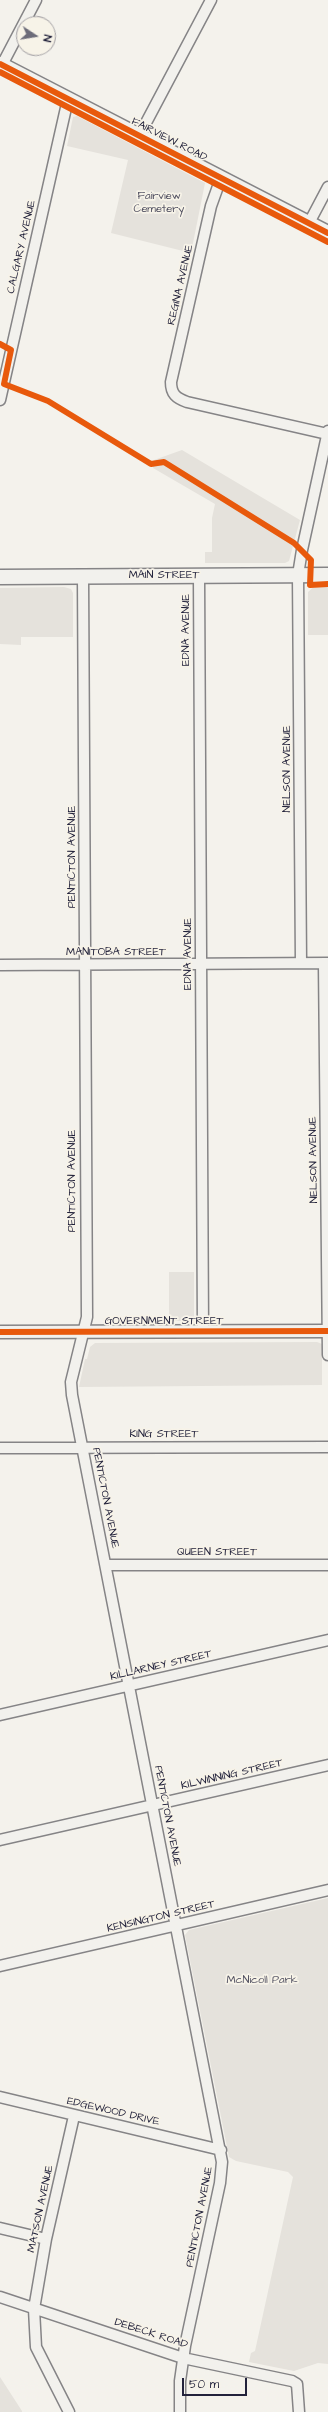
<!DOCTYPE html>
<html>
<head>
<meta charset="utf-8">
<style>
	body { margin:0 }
	#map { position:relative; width:328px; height:2412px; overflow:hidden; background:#f4f2ec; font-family:"Architects Daughter",sans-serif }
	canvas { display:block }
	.north { position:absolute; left:16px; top:16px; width:40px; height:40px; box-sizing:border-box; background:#f7f3e8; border:1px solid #a29fa3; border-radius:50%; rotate:102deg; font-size:11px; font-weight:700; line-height:16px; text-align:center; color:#22223b }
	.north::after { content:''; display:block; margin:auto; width:14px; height:18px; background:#6c6b79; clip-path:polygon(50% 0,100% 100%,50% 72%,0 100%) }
	.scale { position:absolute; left:182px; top:2378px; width:65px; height:18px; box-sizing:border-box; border:2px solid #22223b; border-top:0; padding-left:5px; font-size:12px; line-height:14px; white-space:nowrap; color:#22223b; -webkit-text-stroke:3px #f7f3e8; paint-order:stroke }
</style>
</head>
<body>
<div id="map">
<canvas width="328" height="2412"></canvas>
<div class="north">N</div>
<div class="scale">50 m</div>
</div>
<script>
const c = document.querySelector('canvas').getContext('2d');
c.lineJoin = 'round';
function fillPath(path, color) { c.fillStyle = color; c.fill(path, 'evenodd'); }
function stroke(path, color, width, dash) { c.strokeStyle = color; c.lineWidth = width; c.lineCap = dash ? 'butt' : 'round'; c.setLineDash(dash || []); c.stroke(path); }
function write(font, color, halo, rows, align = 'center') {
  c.font = font + ' "Architects Daughter",sans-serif'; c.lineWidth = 3.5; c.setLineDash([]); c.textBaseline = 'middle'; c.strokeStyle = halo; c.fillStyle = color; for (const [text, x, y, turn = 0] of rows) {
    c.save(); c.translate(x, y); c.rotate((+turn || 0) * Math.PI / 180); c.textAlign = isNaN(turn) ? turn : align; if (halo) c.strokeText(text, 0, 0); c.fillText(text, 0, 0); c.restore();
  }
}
const built = new Path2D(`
	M77 116 205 183 191 253 111 233 128 160 67 146 73 117Z
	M182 450 300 520 289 561 285 563H205V552H212V518L215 504 153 468 154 460Z
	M316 585H328V635H308V592Z
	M64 587 71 589 73 593V637H21V645L0 644V588Z
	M169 1272H194V1321H169Z
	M317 1342 322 1344V1385L79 1387 85 1359H87L90 1347 95 1343Z
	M328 1898V2364L318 2363 294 2371 249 2362 251 2353 255 2351 293 2177 288 2172 236 2161 229 2157 185 1935 189 1930Z
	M0 2377 22 2411V2412H0Z`);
const minor = new Path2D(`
	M2 65 36 0
	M139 136 211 0
	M221 178 211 206 171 382C171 394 176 398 187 402L327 434
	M309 223 328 187
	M0 400 68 99
	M83 576 87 1317 71 1382 72 1395 222 2162 220 2183 185 2346 180 2381V2412
	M199 576 203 1331
	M301 963 298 575 302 550 328 431
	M324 964 328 1355
	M0 965 328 963
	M0 1448 328 1447
	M106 1565H328
	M0 1715 328 1640
	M0 1840 328 1765
	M0 1966 328 1890
	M0 2097 221 2150
	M0 2228 46 2239
	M0 2297 183 2358 292 2381 297 2384 299 2412
	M69 2412 36 2347 34 2309 46 2239 74 2116`);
const tertiary = new Path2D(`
	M0 1332 328 1331`);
const secondary = new Path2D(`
	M0 64 328 233
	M0 577 328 575`);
const cycleway = new Path2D(`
	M0 64 328 233
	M0 72 328 242
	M0 344 11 350 4 384 48 401 151 464 164 462 294 543 311 560 310 585 328 584
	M0 1332 328 1331`);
const streetNames = [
	["FAIRVIEW ROAD",169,140,27],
	["CALGARY AVENUE",22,247,-77],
	["REGINA AVENUE",181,285,-77],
	["MAIN STREET",164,576],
	["EDNA AVENUE",187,630,-90],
	["NELSON AVENUE",288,769,-90],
	["PENTICTON AVENUE",73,857,-90],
	["MANITOBA STREET",116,953],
	["EDNA AVENUE",189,954,-90],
	["NELSON AVENUE",314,1160,-91],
	["PENTICTON AVENUE",73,1181,-90],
	["GOVERNMENT STREET",164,1322],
	["KING STREET",164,1435],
	["PENTICTON AVENUE",105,1498,79],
	["QUEEN STREET",217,1553],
	["KILLARNEY STREET",161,1666,-13],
	["KILWINNING STREET",232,1775,-13],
	["PENTICTON AVENUE",167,1816,79],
	["KENSINGTON STREET",161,1917,-13],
	["EDGEWOOD DRIVE",113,2112,13],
	["MATSON AVENUE",41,2209,-78],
	["PENTICTON AVENUE",200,2217,-79],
	["DEBECK ROAD",151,2334,18]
];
const parkNames = [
	["Fairview",159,197],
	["Cemetery",159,210],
	["McNicoll Park",262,1981]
];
fillPath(built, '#e5e2dc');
stroke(minor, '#858486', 13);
stroke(tertiary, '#858486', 15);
stroke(secondary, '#858486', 17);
stroke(minor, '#f2f1ed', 10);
stroke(tertiary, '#f2f1ed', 12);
stroke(secondary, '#f2f1ed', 14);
stroke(cycleway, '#e8590c', 6);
write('11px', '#22223b', '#f7f3e8', streetNames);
write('11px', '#504f60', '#f7f3e8', parkNames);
</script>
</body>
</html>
